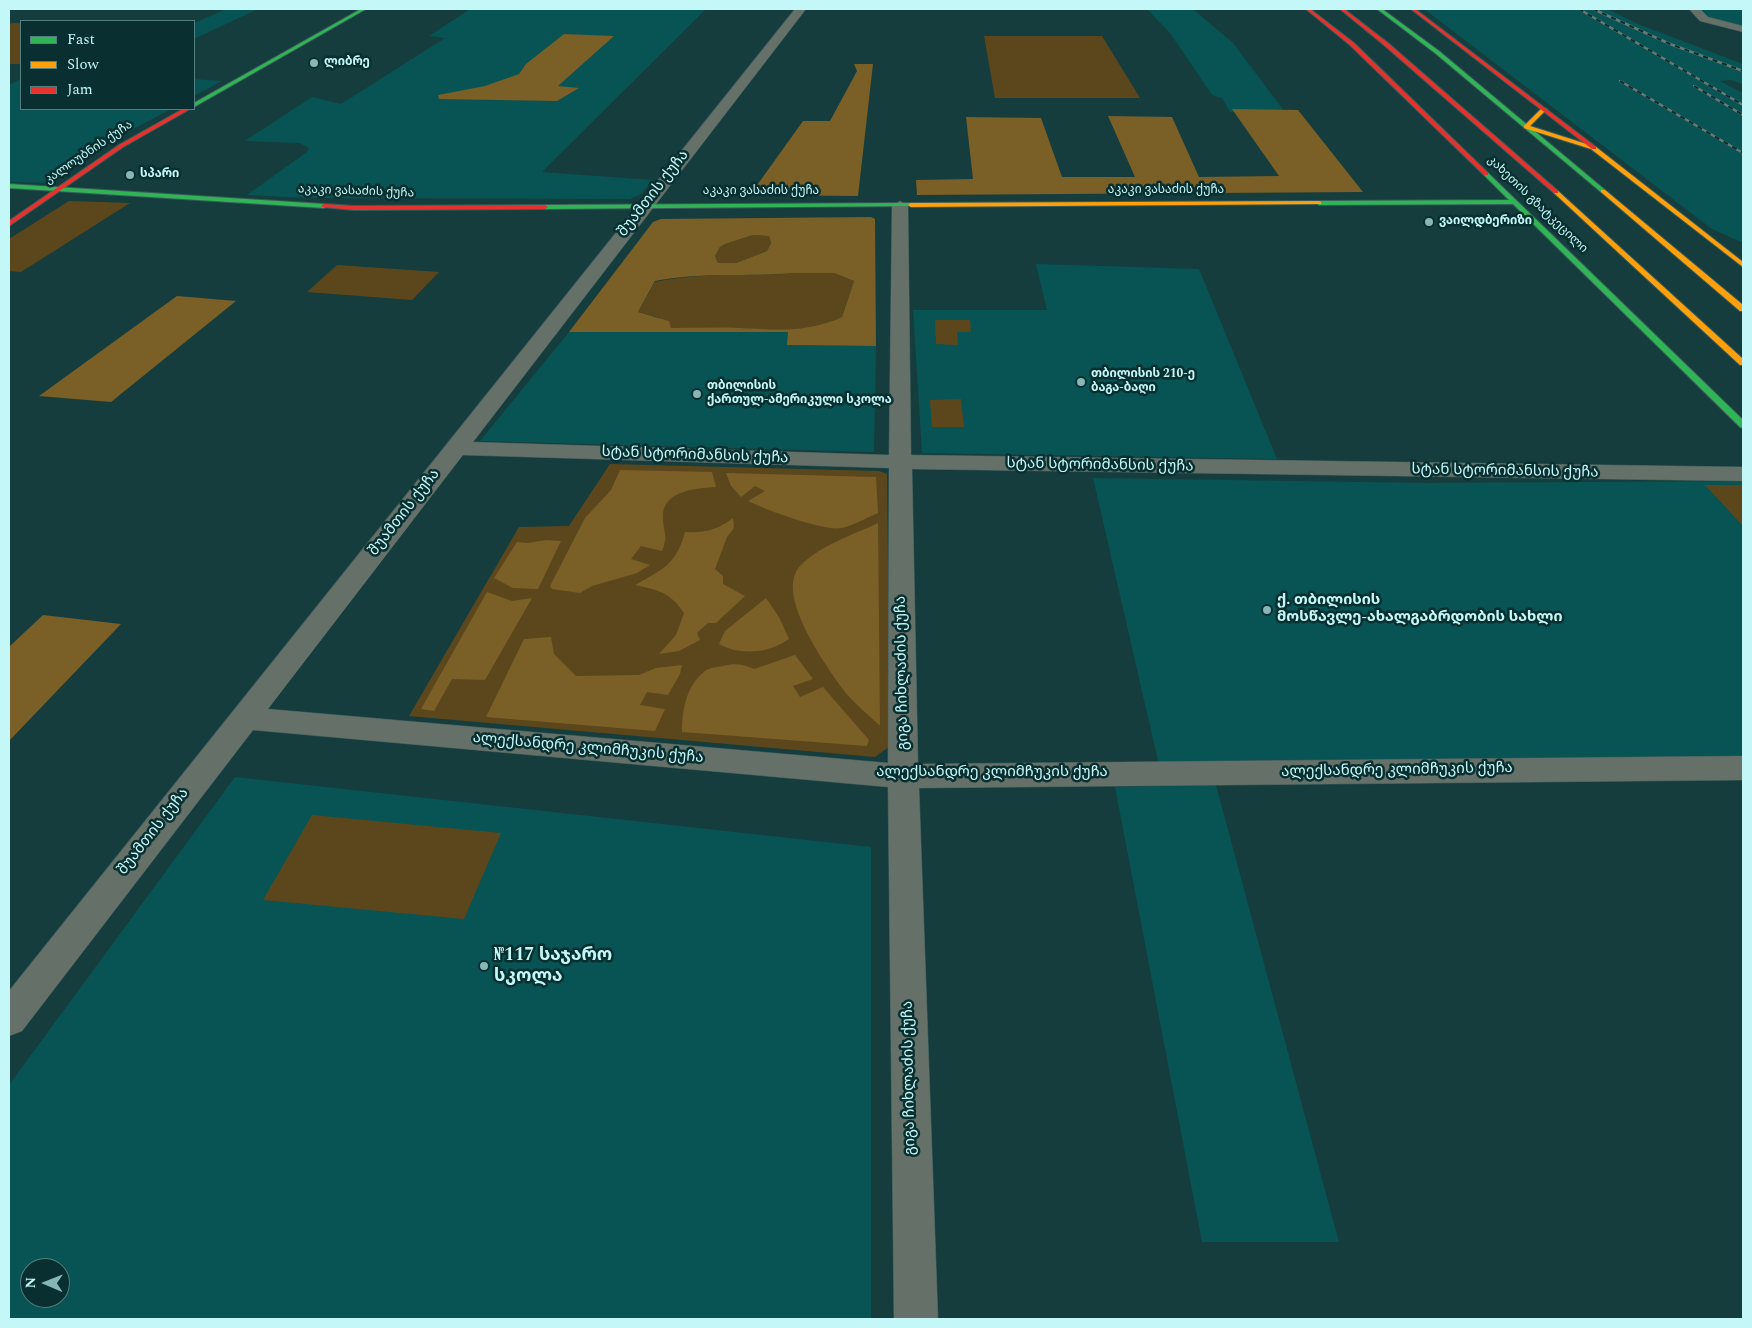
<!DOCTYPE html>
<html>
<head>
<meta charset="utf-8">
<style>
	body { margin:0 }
	#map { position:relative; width:1752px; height:1328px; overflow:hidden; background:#163d3d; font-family:Spectral,serif }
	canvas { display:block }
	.frame { position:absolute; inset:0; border:10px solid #c4f7f8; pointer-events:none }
	.legend { position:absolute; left:20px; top:20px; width:175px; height:90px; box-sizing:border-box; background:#092f30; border:1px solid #547f80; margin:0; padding:6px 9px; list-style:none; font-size:15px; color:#c4f7f8 }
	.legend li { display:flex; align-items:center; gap:10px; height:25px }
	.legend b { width:25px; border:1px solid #547f80 }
	.north { position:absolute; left:20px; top:1258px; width:50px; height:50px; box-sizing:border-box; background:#092f30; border:1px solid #547f80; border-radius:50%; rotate:271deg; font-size:14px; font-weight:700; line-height:20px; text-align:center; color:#c4f7f8 }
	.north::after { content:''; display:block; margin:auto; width:18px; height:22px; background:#87b6b7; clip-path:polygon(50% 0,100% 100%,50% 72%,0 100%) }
</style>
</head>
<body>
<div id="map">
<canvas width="1752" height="1328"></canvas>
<div class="frame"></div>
<ul class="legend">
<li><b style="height:6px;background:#30b455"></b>Fast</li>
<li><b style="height:6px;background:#ff9f0a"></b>Slow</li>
<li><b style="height:6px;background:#e5322d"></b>Jam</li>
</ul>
<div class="north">N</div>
</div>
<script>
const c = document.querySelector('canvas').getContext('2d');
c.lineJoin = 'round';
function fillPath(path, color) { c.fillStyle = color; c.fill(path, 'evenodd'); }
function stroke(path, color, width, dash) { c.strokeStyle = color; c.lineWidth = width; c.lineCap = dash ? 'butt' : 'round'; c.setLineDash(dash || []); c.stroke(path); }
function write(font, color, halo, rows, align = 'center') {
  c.font = font + ' Spectral,"Noto Sans Georgian",serif'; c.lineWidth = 5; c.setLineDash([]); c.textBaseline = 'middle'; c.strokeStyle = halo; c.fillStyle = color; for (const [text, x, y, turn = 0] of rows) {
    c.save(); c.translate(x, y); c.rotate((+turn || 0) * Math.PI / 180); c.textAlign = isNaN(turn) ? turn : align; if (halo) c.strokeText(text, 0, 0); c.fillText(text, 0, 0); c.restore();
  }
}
const built = new Path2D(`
	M226 9H258L194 39V23Z
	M470 9H706L542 172 653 180 641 194 630 199 309 198 247 195 307 152 309 148 299 143 245 141 312 97 341 104 445 38 429 36Z
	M1147 9H1193L1233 43 1285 112H1230L1222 98 1212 95 1170 33Z
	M1424 9H1608L1638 24 1743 64V84L1730 80 1720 81 1743 93V243L1712 229Z
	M1698 9H1743V26L1722 24 1705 16Z
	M21 79V109H171L98 148 51 183 9 182V85Z
	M194 79 222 81 194 96Z
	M1036 264 1199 269 1277 459 922 453 913 310H1047Z
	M569 332H788V345L876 346 874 452 480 441Z
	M1093 478 1426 483 1743 481V760L1159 765Z
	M235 777 871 847V1319H9V1085ZM30 1268H60V1298H30Z
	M1216 785 1339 1242H1202L1115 787Z`);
const green = new Path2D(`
	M13 23H21V64H9V24Z
	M984 36H1102L1140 98H995Z
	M69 201 130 203 21 272 9 271V239Z
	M753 235 769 236 771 243 767 251 736 263H718L715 256 720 247 725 244Z
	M337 265 439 272 412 300 307 292Z
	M793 273H834L854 281 842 317 818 327 778 331 739 328H671L660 318 638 312 655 282C700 272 747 277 793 273Z
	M935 320H970L971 332H957L958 345 936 344Z
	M961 399 964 427H932L930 400Z
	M610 464 879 471 887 474 890 746 875 757 409 716 519 527 569 526Z
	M1705 485H1743V526Z
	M312 815 501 833 464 919 263 900Z`);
const forest = new Path2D(`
	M564 34 614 36 558 86 579 88 557 101 439 99 438 95 485 86 519 74 526 64Z
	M854 64H873L858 196 750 195 803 121H830L857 71Z
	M1232 109 1298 110 1363 192 917 195 916 180 973 179 966 117 1041 118 1062 177H1135L1108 116 1172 117 1199 177 1279 176Z
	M871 217 875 219 876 346 787 345 788 332H569L653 222 661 219ZM753 235 769 236 771 243 767 251 736 263H718L715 256 720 247 725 244ZM793 273H834L854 281 842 317C805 333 780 330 740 328 717 327 694 328 671 328L669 321 638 312 655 281C700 272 747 277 793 273Z
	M177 296 236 301 111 402 39 396Z
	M620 470 712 472 716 487C696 488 662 491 663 517 663 533 669 535 662 551L641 546 631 559 650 565 637 573 592 586 580 593 552 589 550 586 585 518 611 490Z
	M726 473 876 477 878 513C866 518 854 525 842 528 825 532 764 509 748 501L765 491 755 486 741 497 731 486Z
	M733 518 734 528 727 537 715 569 723 576V584L745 596 716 623H708L697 633 700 640 679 651 659 654 676 635 684 613C670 592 658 590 635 585 663 569 676 565 685 532 705 533 717 530 733 518Z
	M878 523 880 726C868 714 852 702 842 688 825 664 773 592 801 565 821 545 853 535 878 523Z
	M546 540 561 541 538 589 513 588 494 578 517 542 528 543Z
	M487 592 512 601 532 598 485 680 452 679 434 711 421 709Z
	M766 598 779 617 789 639C770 653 740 656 719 644L725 631Z
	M43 615 121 624 9 741V647Z
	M551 637 554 654 576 676 639 675 656 668 682 665 680 674 668 695 647 692 640 705 665 709 655 731 486 717 524 639Z
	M795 655 813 679 793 686 800 697 823 687 869 740 867 746 682 732C682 710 686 686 705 671 709 668 717 667 723 666 734 663 744 664 754 669Z`);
const street = new Path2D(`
	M795 9H806L473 442 889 455 892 206 900 201 908 206 911 455 1743 467V481L912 469 918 764 1743 756V780L919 788 938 1319H894L888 787 253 730 22 1031 9 1036V991ZM463 455 889 468 888 763 268 709Z
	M1689 9H1700L1708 17 1743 26V32L1700 21Z`);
const fast = new Path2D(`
	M361 9H366L194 107V103Z
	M1377 9H1382L1439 51 1605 190V192H1601L1435 53Z
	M1484 173H1488L1743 420V428L1740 427 1513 204 1319 205 1316 203 1319 201 1509 200 1484 175Z
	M9 184 324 204 327 206 324 208 9 188Z
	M911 203 913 204V206L545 209 542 207 545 205Z`);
const slow = new Path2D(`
	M1542 108 1547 109 1530 126 1596 147 1743 262V267L1591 149 1524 128V126Z
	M1601 190H1605L1743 305V311H1740L1601 192Z
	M1554 191H1558L1743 359V365H1740L1554 193Z
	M1319 201 1321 202V204L911 207 908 205 911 203Z`);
const jam = new Path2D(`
	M1306 9H1310L1354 43 1488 173V175H1484L1350 45Z
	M1340 9H1344L1388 43 1558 191V193H1554L1384 45Z
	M1411 9H1415L1596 147V149H1592Z
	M183 109H190L123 147 9 226V221L119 145Z
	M324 204 354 206 545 205 548 207 545 209 354 210 322 207V205Z`);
const rail = new Path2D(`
	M1579 9 1743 105
	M1593 9 1670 44 1743 71
	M1620 81 1743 153
	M1694 86 1743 115`);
const markers = [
	[314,63,5,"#87b6b7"],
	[130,175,5,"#87b6b7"],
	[1429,222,5,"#87b6b7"],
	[1081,382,5,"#87b6b7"],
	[697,394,5,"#87b6b7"],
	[1267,610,5,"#87b6b7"],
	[484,966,5,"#87b6b7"]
];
const farPoinames = [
	["ლიბრე",324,63],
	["სპარი",140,175],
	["ვაილდბერიზი",1439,222],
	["თბილისის 210-ე",1091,375],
	["ბაგა-ბაღი",1091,389],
	["თბილისის",707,387],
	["ქართულ-ამერიკული სკოლა",707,401]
];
const farStreetnames = [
	["კალოუბნის ქუჩა",89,153,-34],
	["აკაკი ვასაძის ქუჩა",1166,191],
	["აკაკი ვასაძის ქუჩა",356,192,2],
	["აკაკი ვასაძის ქუჩა",761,192],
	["კახეთის გზატკეცილი",1537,205,44]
];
const streetNames = [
	["შუამთის ქუჩა",654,194,-52],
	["სტან სტორიმანსის ქუჩა",695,456,2],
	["სტან სტორიმანსის ქუჩა",1100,466,1],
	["სტან სტორიმანსის ქუჩა",1505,472,1],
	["შუამთის ქუჩა",405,513,-52],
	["გიგა ჩიხლაძის ქუჩა",903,673,-91],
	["ალექსანდრე კლიმჩუკის ქუჩა",588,749,5],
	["ალექსანდრე კლიმჩუკის ქუჩა",1397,771,-1],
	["ალექსანდრე კლიმჩუკის ქუჩა",992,773],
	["შუამთის ქუჩა",154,832,-52],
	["გიგა ჩიხლაძის ქუჩა",910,1078,-91]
];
const poiNames = [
	["ქ. თბილისის",1277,601],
	["მოსწავლე-ახალგაბრდობის სახლი",1277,618]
];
const nearPoinames = [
	["№117 საჯარო",494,956],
	["სკოლა",494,977]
];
fillPath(built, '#085353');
fillPath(green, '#5c471c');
fillPath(forest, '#7a5f27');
stroke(street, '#395b5b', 1);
stroke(fast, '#395b5b', 2);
stroke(slow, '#395b5b', 2);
stroke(jam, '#395b5b', 2);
fillPath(street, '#657068');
fillPath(fast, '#30b455');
fillPath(slow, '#ff9f0a');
fillPath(jam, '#e5322d');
stroke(rail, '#667975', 2.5);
stroke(rail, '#092f30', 2, [5]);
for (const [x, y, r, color] of markers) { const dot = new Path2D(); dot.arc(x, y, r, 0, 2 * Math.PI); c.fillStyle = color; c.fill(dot); stroke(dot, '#092f30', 2); }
write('bold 12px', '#c4f7f8', '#092f30', farPoinames, 'left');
write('12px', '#c4f7f8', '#092f30', farStreetnames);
write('15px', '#c4f7f8', '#092f30', streetNames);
write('bold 15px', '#c4f7f8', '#092f30', poiNames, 'left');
write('bold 18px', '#c4f7f8', '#092f30', nearPoinames, 'left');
</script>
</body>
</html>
